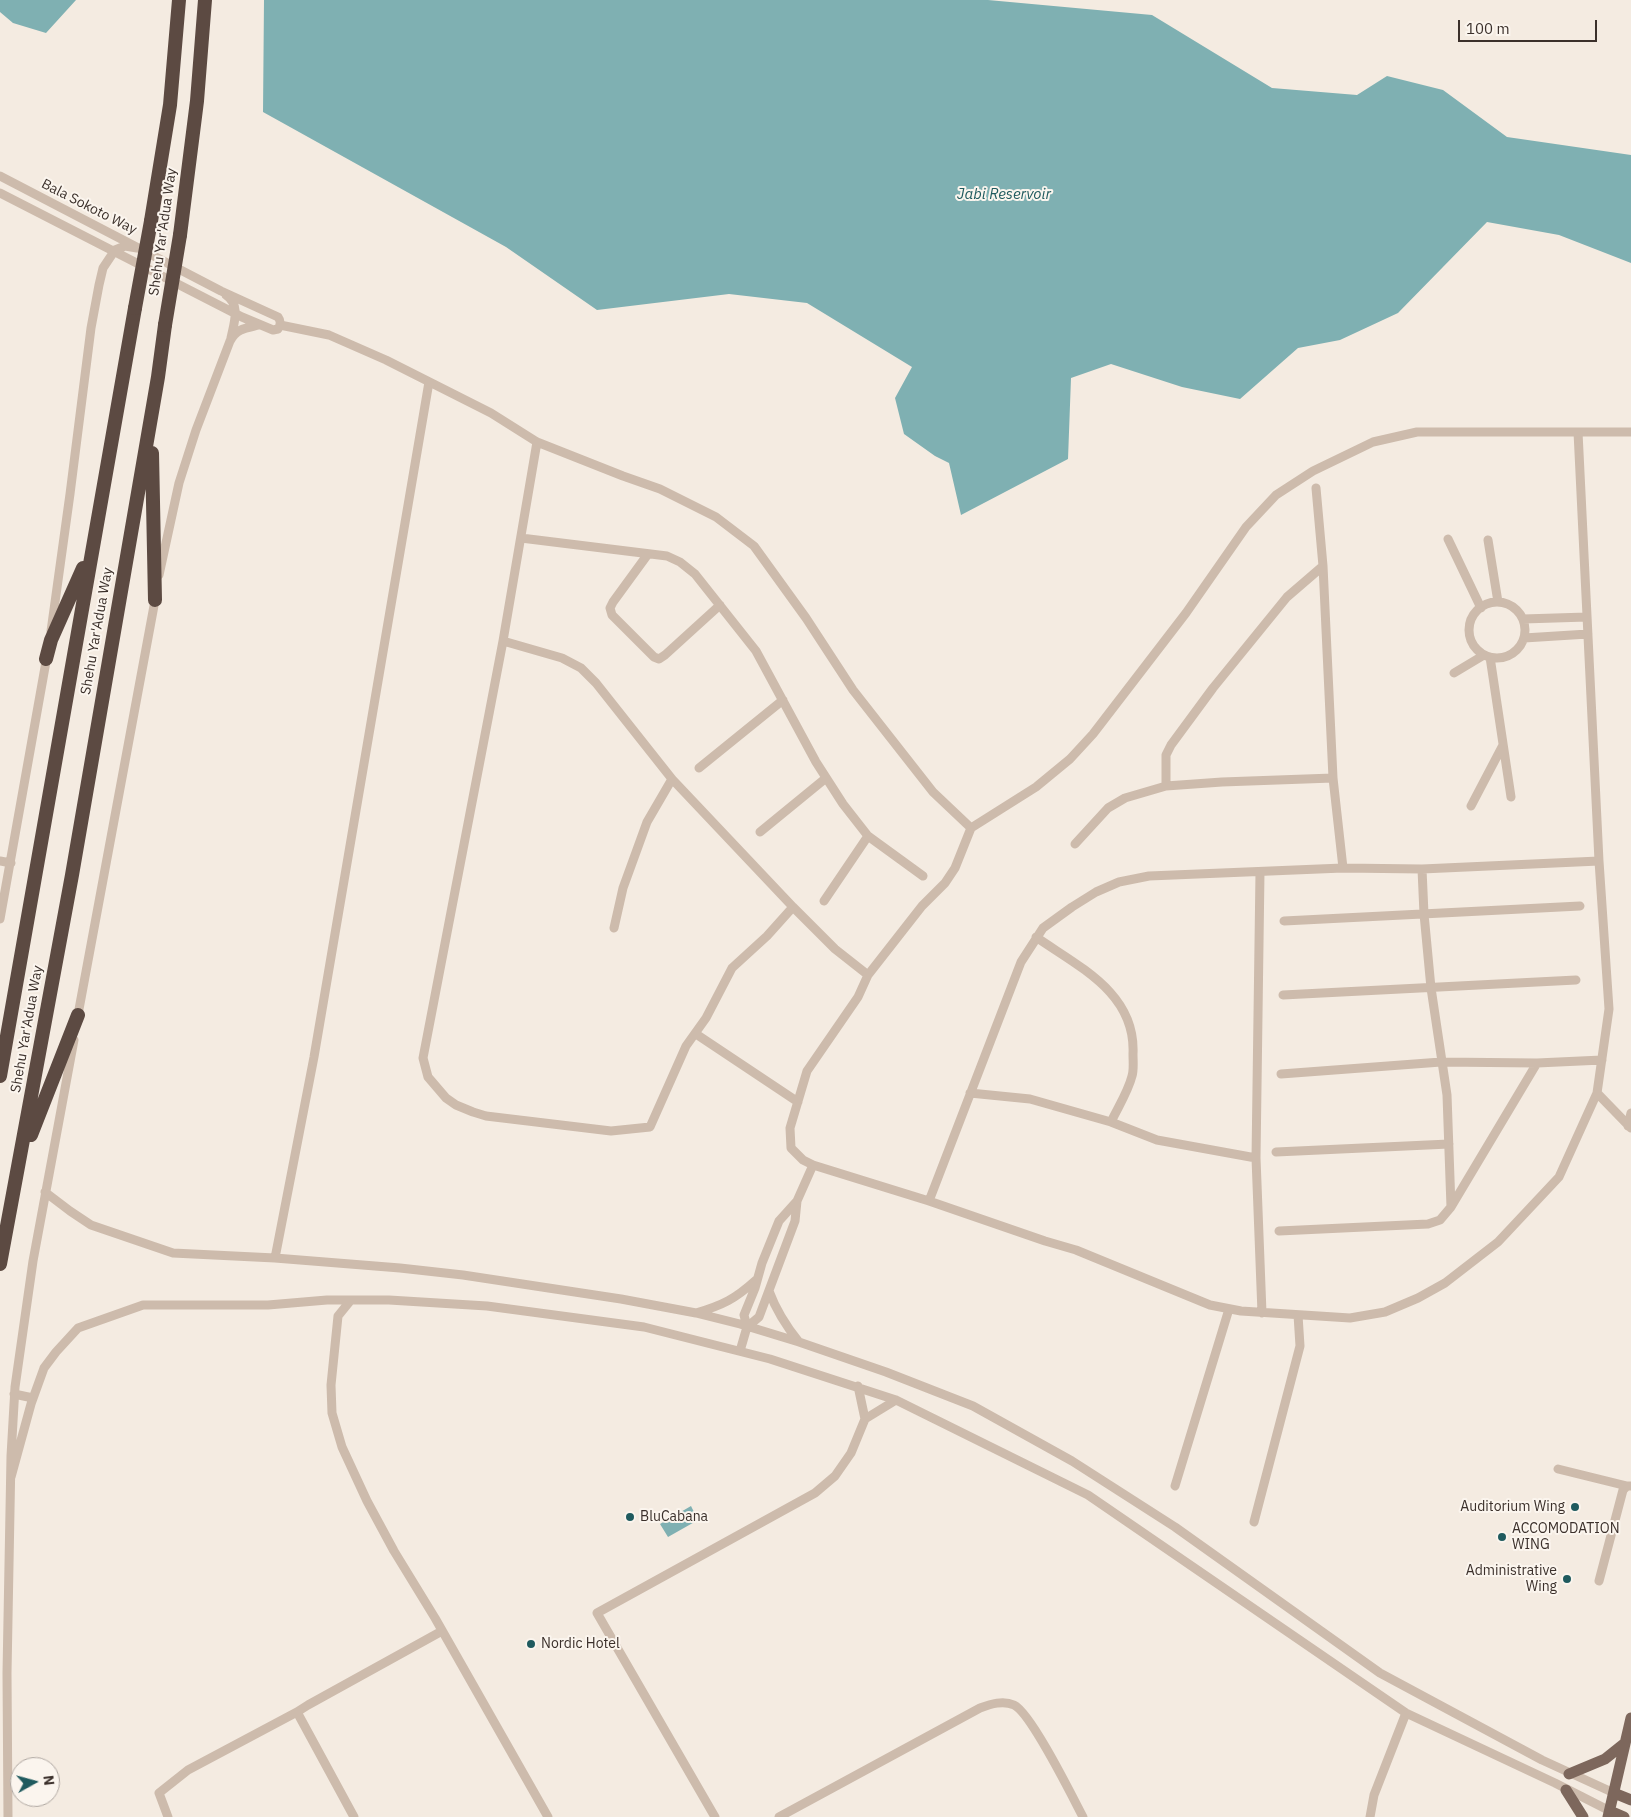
<!DOCTYPE html>
<html>
<head>
<meta charset="utf-8">
<style>
	body { margin:0 }
	#map { position:relative; width:1631px; height:1817px; overflow:hidden; background:#f4ebe1; font-family:"IBM Plex Sans",sans-serif }
	canvas { display:block }
	.north { position:absolute; left:10px; top:1757px; width:50px; height:50px; box-sizing:border-box; background:#fbf5ee; border:1px solid #aea6a0; border-radius:50%; rotate:83deg; font-size:14px; font-weight:700; line-height:20px; text-align:center; color:#3b302b }
	.north::after { content:''; display:block; margin:auto; width:18px; height:22px; background:#1f5a5e; clip-path:polygon(50% 0,100% 100%,50% 72%,0 100%) }
	.scale { position:absolute; left:1458px; top:20px; width:139px; height:22px; box-sizing:border-box; border:2px solid #3b302b; border-top:0; padding-left:6px; font-size:15px; line-height:18px; white-space:nowrap; color:#3b302b; -webkit-text-stroke:4px #fbf5ee; paint-order:stroke }
</style>
</head>
<body>
<div id="map">
<canvas width="1631" height="1817"></canvas>
<div class="north">N</div>
<div class="scale">100 m</div>
</div>
<script>
const c = document.querySelector('canvas').getContext('2d');
c.lineJoin = 'round';
function fillPath(path, color) { c.fillStyle = color; c.fill(path, 'evenodd'); }
function stroke(path, color, width, dash) { c.strokeStyle = color; c.lineWidth = width; c.lineCap = dash ? 'butt' : 'round'; c.setLineDash(dash || []); c.stroke(path); }
function write(font, color, halo, rows, align = 'center') {
  c.font = font + ' "IBM Plex Sans",sans-serif'; c.lineWidth = 4; c.setLineDash([]); c.textBaseline = 'middle'; c.strokeStyle = halo; c.fillStyle = color; for (const [text, x, y, turn = 0] of rows) {
    c.save(); c.translate(x, y); c.rotate((+turn || 0) * Math.PI / 180); c.textAlign = isNaN(turn) ? turn : align; if (halo) c.strokeText(text, 0, 0); c.fillText(text, 0, 0); c.restore();
  }
}
const water = new Path2D(`
	M0 0H76L46 33 13 23 0 12Z
	M264 0H988L1152 15 1272 88 1357 95 1387 76 1443 90 1507 137 1631 155V263L1559 235 1487 222 1398 313 1340 340 1298 348 1240 399 1182 387 1111 364 1071 378 1068 459 961 515 949 463 935 456 904 434 895 398 912 367 807 303 729 294 597 310 506 247 263 112Z
	M691 1506 698 1520 668 1537 660 1524Z`);
const minor = new Path2D(`
	M0 176 221 291 278 317C281 321 281 324 278 329L273 330 242 317 0 193
	M226 295C241 305 234 323 231 338
	M280 325 329 335 386 360 491 413 537 442 623 476 660 489 716 517 754 546 806 618 853 690 882 727 933 792 971 828
	M537 442 503 641 423 1058 428 1077 446 1098 456 1105 473 1112 486 1116 611 1131 650 1127 686 1046 706 1018 732 968 767 936 793 907
	M1316 488 1323 566 1333 778 1343 868
	M521 538 667 556 680 562 695 574 756 651 816 762 843 804 868 836 923 876
	M1448 539 1481 608
	M1488 540 1498 602
	M648 554 613 602 610 608 612 615 654 657 659 659 665 655 720 605
	M159 575 179 483 196 430 230 341C237 328 247 328 259 325
	M1469 630a28 28 0 1 1 56 0a28 28 0 1 1-56 0Z
	M1523 619 1587 617
	M51 631 70 494 91 328 99 285 103 268 115 250 125 246 137 248
	M1524 638 1588 634
	M503 641 562 658 581 668 596 683 672 779 793 907 835 949 868 975
	M1490 657 1511 797
	M1454 673 1484 655
	M699 768 783 700
	M1166 786V755L1171 745 1213 688 1287 597 1323 566
	M1471 806 1503 745
	M760 832 826 778
	M1075 844 1108 808 1125 798 1166 786 1222 782 1333 778
	M0 861 11 863
	M1422 869 1424 914 1431 988 1447 1095 1451 1207
	M1260 872 1256 1158 1262 1313
	M824 901 868 836
	M0 919 47 656
	M1284 921 1580 906
	M614 928 623 888 647 822 672 779
	M1036 937C1079 967 1136 993 1133 1054 1133 1061 1134 1070 1132 1076 1128 1092 1118 1107 1111 1122
	M1283 995 1576 980
	M77 1020 156 595
	M696 1034 798 1102
	M1281 1074 1441 1062 1537 1063 1602 1060
	M970 1093 1030 1099 1111 1122 1157 1140 1256 1158
	M1597 1093 1631 1128
	M1628 1126 1631 1113
	M1276 1152 1449 1144
	M813 1165 803 1160 791 1148 790 1128 807 1071 858 997 868 975 922 906 945 883 955 868 971 828 1036 787 1070 759 1093 734 1186 613 1246 527 1276 495 1313 471 1373 442 1417 432H1578
	M45 1192 70 1211 91 1225 173 1253 275 1258 400 1268 463 1275 621 1299 696 1313 740 1324 799 1342 886 1372 973 1406 1072 1461 1175 1527 1380 1673 1542 1760 1614 1793
	M929 1201 1021 962 1043 928 1072 907 1096 892 1119 882 1149 876 1343 868 1422 869 1599 861
	M1279 1231 1428 1224 1440 1220 1451 1207 1537 1063
	M275 1258 314 1057 429 382
	M769 1291C776 1310 786 1326 799 1342
	M351 1300 338 1316 331 1385 332 1413 342 1447 367 1501 394 1551 435 1618 548 1817
	M696 1313C723 1305 735 1299 756 1280
	M747 1327 759 1317 795 1221 797 1201 813 1165 929 1201 1045 1241 1076 1250 1210 1305 1241 1311 1350 1318 1385 1312 1418 1298 1445 1283 1498 1242 1559 1177 1597 1093 1609 1009 1599 861 1578 432H1631
	M740 1351 747 1327 744 1315 755 1288 762 1263 779 1221 797 1201
	M858 1386 865 1419
	M14 1394 33 1398
	M1558 1469 1627 1486
	M11 1477 31 1404 44 1368 56 1352 78 1328 143 1305H268L327 1300H389L487 1306 644 1327 770 1359 896 1400 1088 1495 1406 1713 1555 1783 1610 1811
	M1175 1486 1229 1309
	M1254 1522 1300 1346 1298 1315
	M1599 1581 1623 1490 1627 1486H1631
	M297 1712 354 1817
	M8 1817 7 1673 11 1456 15 1387 33 1261 74 1040
	M168 1817 159 1793 188 1770 297 1712 308 1705 442 1631
	M715 1817 597 1613 815 1493 835 1476 851 1453 865 1419 896 1400
	M779 1817 980 1708C991 1704 1003 1700 1014 1705 1031 1713 1072 1796 1083 1817
	M1370 1817 1374 1795 1406 1713`);
const major = new Path2D(`
	M1569 1774 1605 1759 1625 1743
	M1566 1790 1583 1817
	M1614 1793 1631 1800
	M1610 1811 1624 1817
	M1608 1817 1631 1718`);
const highway = new Path2D(`
	M151 221 170 105 179 0
	M180 235 197 101 205 0
	M152 453 155 600
	M46 659 51 640 83 568
	M0 1076 135 308
	M31 1135 78 1015
	M0 1264 72 875 158 377 165 325`);
const highwayBridge = new Path2D(`
	M135 308 151 221
	M165 325 180 235`);
const markers = [
	[1575,1507,5,"#1f5a5e"],
	[630,1517,5,"#1f5a5e"],
	[1502,1537,5,"#1f5a5e"],
	[1567,1579,5,"#1f5a5e"],
	[531,1644,5,"#1f5a5e"]
];
const streetNames = [
	["Bala Sokoto Way",89,207,27],
	["Shehu Yar'Adua Way",163,232,-82],
	["Shehu Yar'Adua Way",97,631,-80],
	["Shehu Yar'Adua Way",27,1029,-80]
];
const poiNames = [
	["Auditorium Wing",1565,1507,"right"],
	["BluCabana",640,1517],
	["ACCOMODATION",1512,1529],
	["WING",1512,1545],
	["Administrative",1557,1571,"right"],
	["Wing",1557,1587,"right"],
	["Nordic Hotel",541,1644]
];
const waterNames = [
	["Jabi Reservoir",1004,195]
];
fillPath(water, '#7fb0b2');
stroke(minor, '#cdbbac', 9);
stroke(major, '#7d675c', 11);
stroke(highway, '#5c4a42', 14);
stroke(highwayBridge, '#5c4a42', 14);
for (const [x, y, r, color] of markers) { const dot = new Path2D(); dot.arc(x, y, r, 0, 2 * Math.PI); c.fillStyle = color; c.fill(dot); stroke(dot, '#fbf5ee', 2); }
write('14px', '#3b302b', '#fbf5ee', streetNames);
write('14px', '#3b302b', '#fbf5ee', poiNames, 'left');
write('italic 15px', '#1f5a5e', '#fbf5ee', waterNames);
</script>
</body>
</html>
